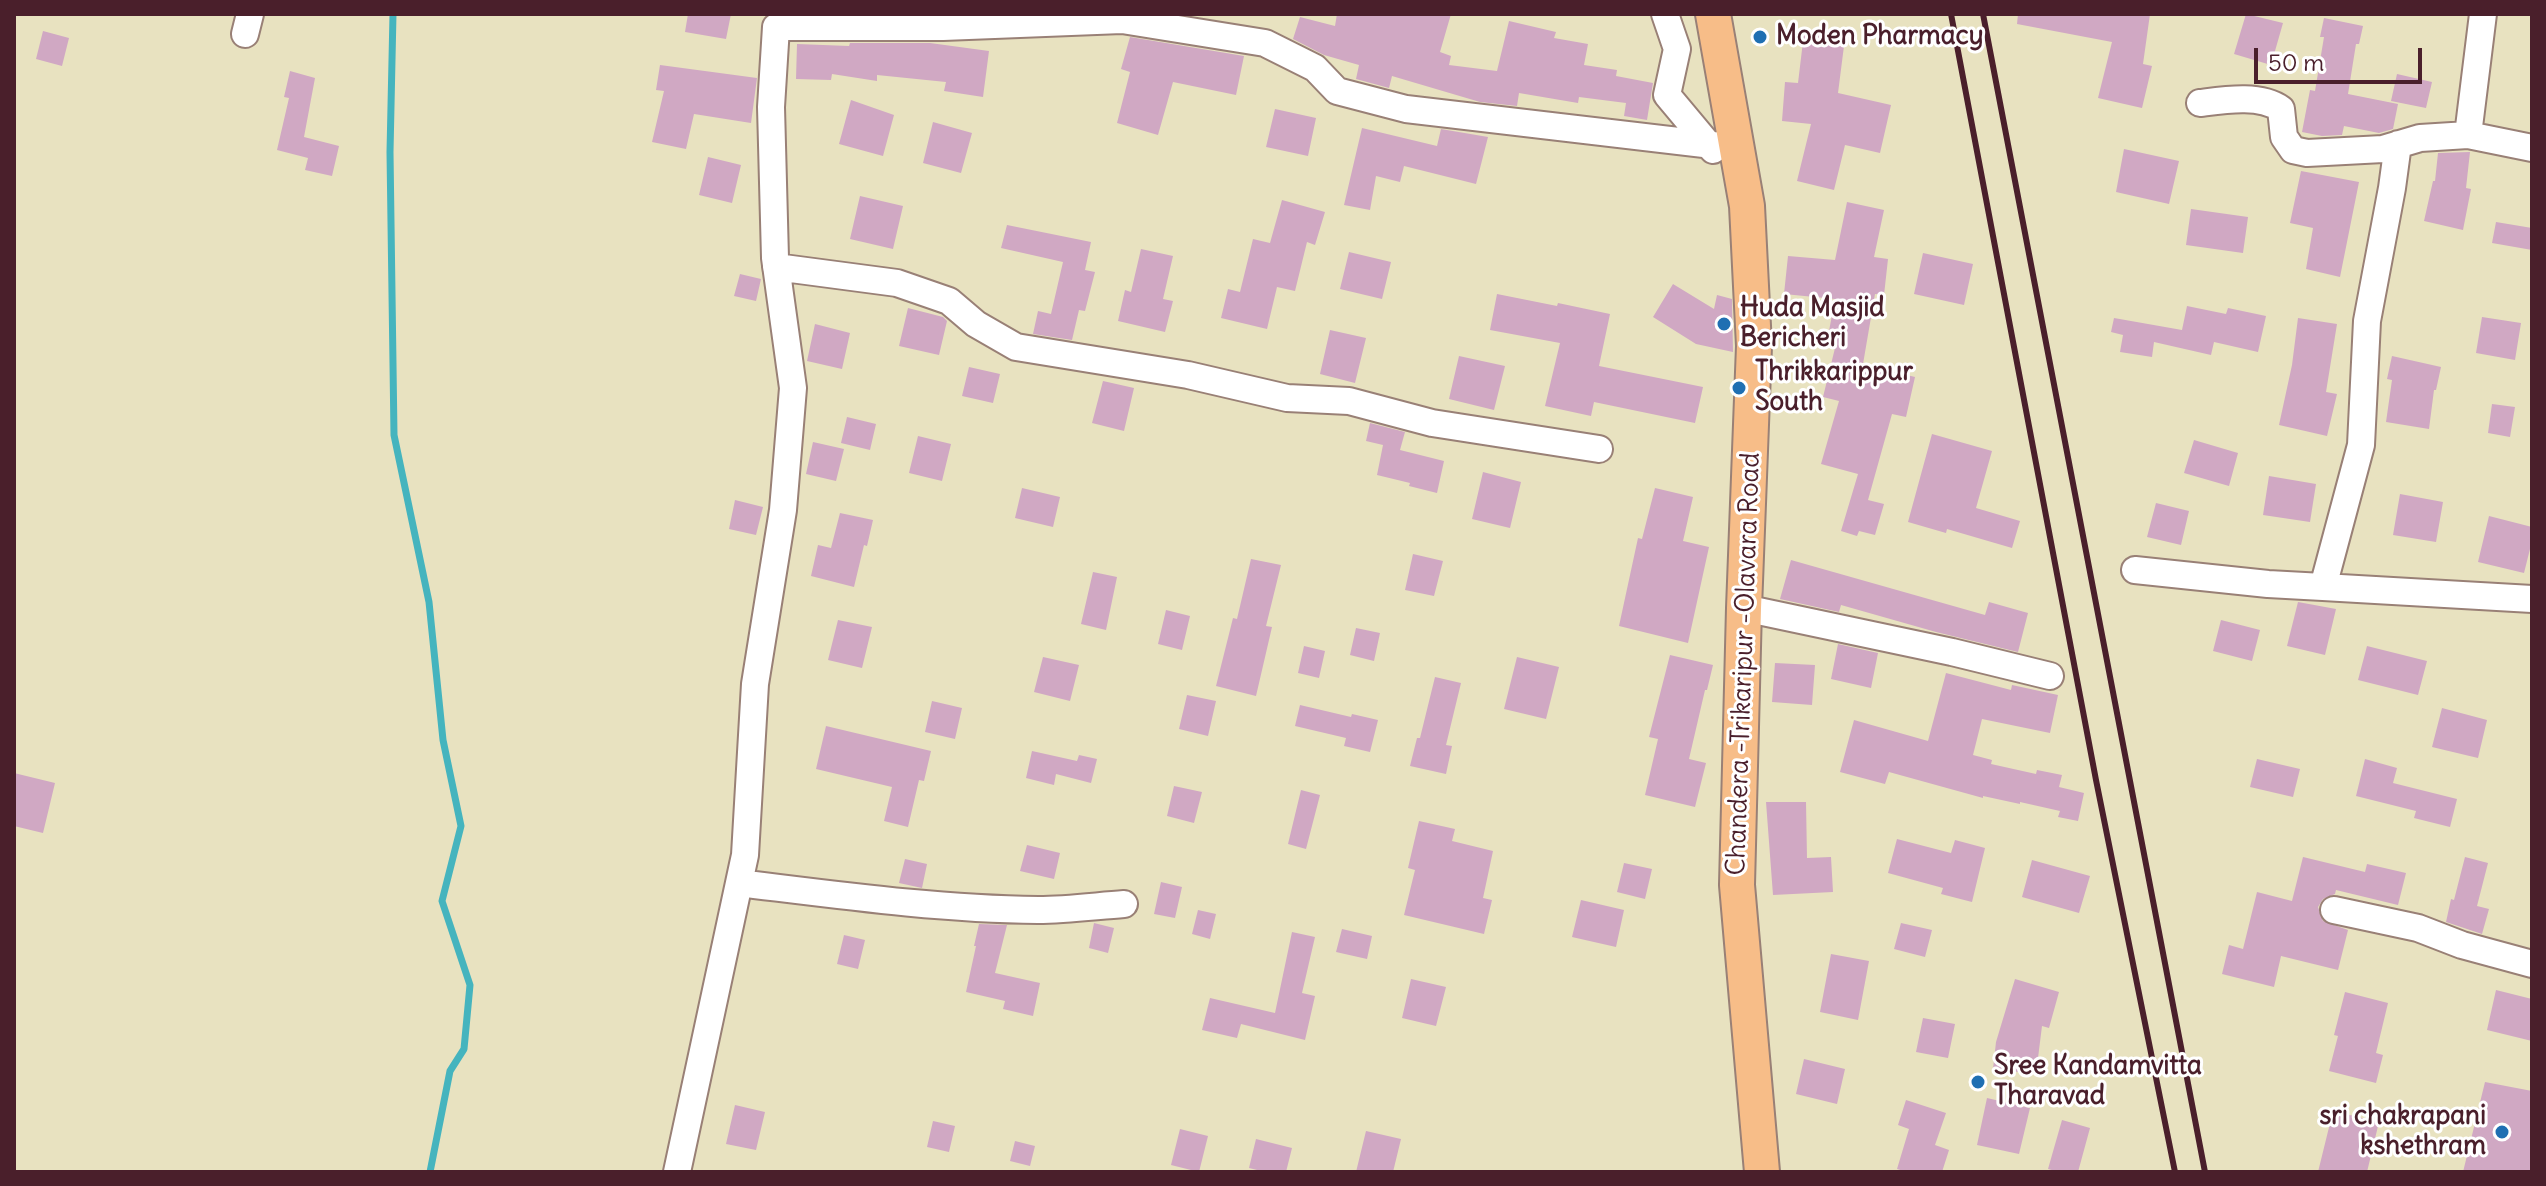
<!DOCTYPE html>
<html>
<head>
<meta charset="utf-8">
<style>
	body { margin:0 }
	#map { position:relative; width:2546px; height:1186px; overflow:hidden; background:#e8e2c0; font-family:Delius,sans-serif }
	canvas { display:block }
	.frame { position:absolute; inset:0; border:16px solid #4a1f2b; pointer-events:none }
	.scale { position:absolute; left:2254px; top:48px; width:168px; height:36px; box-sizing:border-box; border:4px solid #4a1f2b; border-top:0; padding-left:10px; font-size:24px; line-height:28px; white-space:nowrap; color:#4a1f2b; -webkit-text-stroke:6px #fff; paint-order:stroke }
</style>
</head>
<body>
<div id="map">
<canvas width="2546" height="1186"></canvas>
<div class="frame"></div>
<div class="scale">50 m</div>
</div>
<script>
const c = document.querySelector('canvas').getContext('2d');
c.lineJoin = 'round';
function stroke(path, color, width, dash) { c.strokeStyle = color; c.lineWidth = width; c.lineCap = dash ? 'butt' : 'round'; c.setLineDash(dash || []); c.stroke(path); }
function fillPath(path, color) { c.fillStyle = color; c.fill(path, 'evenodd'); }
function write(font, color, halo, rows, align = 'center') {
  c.font = font + ' Delius,sans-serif'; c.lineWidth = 6; c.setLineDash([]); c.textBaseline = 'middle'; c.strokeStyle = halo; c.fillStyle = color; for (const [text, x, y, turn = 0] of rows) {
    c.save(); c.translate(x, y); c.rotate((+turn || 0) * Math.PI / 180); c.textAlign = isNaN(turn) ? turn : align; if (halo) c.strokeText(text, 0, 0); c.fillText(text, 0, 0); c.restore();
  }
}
const stream = new Path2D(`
	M393 14 390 152 394 435 429 602 443 740 461 826 442 901 470 985 464 1049 450 1071 430 1172`);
const building = new Path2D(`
	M688 14H731L726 39 685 32Z
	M1337 14H1451L1440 52 1451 56 1449 65 1497 71 1509 21 1556 32 1554 38 1588 44 1584 65 1617 70 1616 76 1653 83 1647 120 1624 116 1626 103 1579 97 1578 103 1519 93 1517 106 1480 102 1392 76 1389 88 1356 79 1359 65 1324 55 1293 39 1300 17 1335 26Z
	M2018 14H2150L2143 64 2152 66 2142 108 2098 98 2112 42 2017 24Z
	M2246 14 2283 23 2271 65 2234 54Z
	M2324 18 2363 26 2359 44H2356L2348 94 2398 104 2393 129 2379 133 2344 126 2342 135 2322 136 2302 132 2310 90 2315 91 2324 37H2320Z
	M43 31 69 38 62 66 36 59Z
	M1804 33 1845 38 1838 93 1891 105 1880 153 1845 145 1834 190 1797 181 1811 124 1782 121 1785 82 1798 83Z
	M1130 37 1244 56 1236 95 1173 82 1158 135 1117 123 1130 72 1121 69Z
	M850 43H930L989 51 983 97 944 91 946 82 877 75V81L832 74 831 80 796 79 797 44 849 46Z
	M660 65 757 78 751 123 694 114 686 149 652 142 664 91 656 90Z
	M290 71 315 78 304 137 339 146 332 176 305 170 308 158 277 150 289 98 284 97Z
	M2397 74 2432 82 2426 108 2391 101Z
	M851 100 894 115 883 156 839 144Z
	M1275 109 1316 118 1308 156 1266 147Z
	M933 122 972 133 961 173 923 163Z
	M1362 128 1437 146 1441 129 1488 137 1476 184 1404 166 1400 182 1376 176 1370 210 1344 205Z
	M2124 149 2179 161 2169 204 2116 192Z
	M2470 152 2466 188 2471 189 2463 230 2424 221 2433 181H2435L2438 153Z
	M708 157 741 165 732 203 699 195Z
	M2301 171 2359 182 2340 277 2306 269 2313 228 2290 223Z
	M860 196 903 206 893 249 850 239Z
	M1282 200 1325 212 1315 245 1307 242 1295 291 1277 287 1267 329 1221 318 1228 289 1240 292 1253 239 1270 243Z
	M1847 202 1884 210 1874 257 1888 259 1884 295 1875 294 1863 364 1915 377 1906 417 1892 414 1868 500 1884 504 1875 535 1859 531 1857 536 1841 531 1858 474 1821 464 1839 401 1823 397 1835 348 1826 347 1835 299 1784 294 1788 256 1835 260Z
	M2191 209 2248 217 2243 253 2186 245Z
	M2496 222 2532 228V250L2492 243Z
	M1007 225 1091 242 1085 270 1095 272 1085 311 1079 310 1072 340 1033 334 1038 311 1051 314 1063 262 1001 248Z
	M1141 249 1173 256 1163 299 1173 301 1165 332 1118 321 1125 290 1131 292Z
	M1349 252 1391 262 1382 299 1340 289Z
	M1923 253 1973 264 1964 305 1914 294Z
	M740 274 761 279 756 301 734 296Z
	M1673 284 1714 309 1717 295 1732 299 1733 352 1696 344 1653 317Z
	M1497 294 1557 306 1558 303 1610 314 1599 366 1703 387 1695 423 1594 402 1591 416 1545 406 1560 343 1490 330Z
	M2187 306 2226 314 2228 308 2266 316 2258 352 2214 342 2211 355 2154 342 2152 357 2120 352 2123 335 2111 332 2114 318 2182 330Z
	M908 308 943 317 947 321 939 355 899 346Z
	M2482 317 2521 323 2515 360 2476 353Z
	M2298 318 2337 324 2326 392 2337 394 2327 436 2279 425 2292 365Z
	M815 324 850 333 842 369 807 361Z
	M1330 330 1366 338 1355 383 1320 374Z
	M1459 356 1505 366 1494 410 1449 399Z
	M2392 356 2441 367 2436 390H2434L2429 429 2386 422 2392 380 2387 379Z
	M969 367 1000 374 993 403 962 396Z
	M1103 381 1134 388 1124 431 1092 423Z
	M2492 404 2515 407 2510 437 2488 433Z
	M847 417 876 424 870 450 841 443Z
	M1370 423 1405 432 1400 450 1444 461 1437 493 1409 486 1410 483 1377 475 1383 445 1366 441Z
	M1932 434 1992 451 1976 508 2020 521 2012 548 1947 529 1946 533 1908 522Z
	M918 436 951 444 942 481 909 473Z
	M2194 440 2238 453 2229 486 2184 473Z
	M813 442 844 449 836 481 806 474Z
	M1483 472 1521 482 1510 528 1472 519Z
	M2269 476 2316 484 2310 522 2263 515Z
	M1022 488 1060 497 1053 527 1015 518Z
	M1655 488 1693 497 1683 541 1709 547 1688 643 1619 626 1638 538 1642 539Z
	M2400 494 2443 502 2436 542 2393 535Z
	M735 500 763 507 756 535 729 529Z
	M2156 503 2189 511 2181 545 2147 537Z
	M840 513 873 520 867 546 864 545 854 587 811 576 818 545 831 548Z
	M2489 516 2532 527V541L2524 573 2478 562Z
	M1413 554 1443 561 1434 596 1405 590Z
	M1251 559 1281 565 1266 626 1272 627 1256 696 1216 686 1233 618 1237 619Z
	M1791 560 1985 615 1989 602 2028 613 2018 652 1936 632 1841 605 1839 612 1780 599Z
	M1093 572 1117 577 1106 630 1081 624Z
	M2298 602 2336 609 2325 655 2287 646Z
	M1166 610 1190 616 1182 650 1158 644Z
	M838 620 872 627 862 668 828 660Z
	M2221 620 2260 630 2252 661 2213 651Z
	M1356 628 1380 633 1374 661 1350 655Z
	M1838 644 1878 653 1871 688 1831 679Z
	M1304 646 1325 651 1319 678 1298 673Z
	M2367 646 2427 661 2418 695 2358 680Z
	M1670 655 1713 665 1707 690H1705L1689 759 1706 763 1695 807 1645 795 1658 739 1649 737Z
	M1043 657 1079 665 1070 701 1034 692Z
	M1517 657 1559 667 1546 719 1504 709Z
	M1775 663 1815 665 1812 705 1772 702Z
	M1946 673 2011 690 2012 685 2058 695 2050 733 1982 719 1973 755 1992 760 1991 764 2036 774 2037 770 2062 775 2059 787 2084 793 2078 821 2058 817 2060 811 2020 802V804L1983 796V798L1889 772 1885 784 1840 772 1854 720 1928 741Z
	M1435 677 1461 683 1446 745 1452 746 1446 774 1410 766 1417 738H1420Z
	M1187 695 1216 701 1208 736 1179 729Z
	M932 701 962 708 955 739 925 732Z
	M1300 705 1351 717 1352 714 1378 720 1370 752 1344 746 1346 738 1295 726Z
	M2442 708 2487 720 2478 758 2432 747Z
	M826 726 931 751 924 781 919 780 908 827 884 821 892 787 816 769Z
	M1032 751 1077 761 1079 755 1097 759 1091 783 1056 774 1054 785 1026 778Z
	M2257 759 2300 769 2293 797 2250 787Z
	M2365 759 2397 768 2393 783 2457 799 2450 827 2414 818 2416 811 2356 796Z
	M14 773 55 783 43 833 14 826Z
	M1174 786 1202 792 1194 823 1167 816Z
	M1301 790 1320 795 1306 849 1288 844Z
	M1766 802H1806L1807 858 1831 857 1833 892 1773 895Z
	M1419 821 1455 829 1452 841 1493 851 1483 898 1492 900 1484 934 1404 915 1415 870 1408 868Z
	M1897 839 1951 853 1955 840 1985 848 1972 902 1941 894 1943 888 1888 873Z
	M1027 845 1060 853 1054 879 1020 871Z
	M2303 857 2365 872 2367 864 2406 873 2398 905 2336 890 2335 894 2323 899 2318 907 2323 921 2348 930 2338 970 2281 956 2274 987 2222 974 2229 945 2243 949 2257 892 2292 901Z
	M2465 857 2488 863 2477 906 2489 909 2482 934 2446 922 2451 899 2454 900Z
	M905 859 927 864 922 888 899 883Z
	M2032 860 2090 876 2079 913 2022 897Z
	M1624 863 1652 869 1645 899 1617 892Z
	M1161 882 1182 887 1175 918 1154 914Z
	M1581 900 1624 910 1616 947 1572 937Z
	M1198 910 1216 914 1210 939 1192 934Z
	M1094 923 1114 928 1108 953 1089 948Z
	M1901 923 1932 930 1925 957 1894 949Z
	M979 924 1007 925 995 973 1040 983 1033 1016 1003 1009 1005 1001 966 992 976 946H974Z
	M1342 929 1372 936 1367 959 1336 952Z
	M1292 932 1315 937 1302 993 1315 996 1305 1040 1241 1024 1237 1038 1202 1030 1210 998 1275 1013Z
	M844 935 865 940 858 969 837 964Z
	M1831 954 1869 961 1858 1020 1820 1012Z
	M1411 979 1446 987 1436 1026 1402 1018Z
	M2015 979 2059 992 2049 1028 2042 1026 2036 1074 1993 1069 1996 1042Z
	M2496 990 2532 999V1041L2487 1030Z
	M2345 992 2388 1003 2376 1053 2383 1055 2376 1083 2329 1071 2338 1036 2334 1035Z
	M1923 1018 1955 1024 1948 1058 1916 1052Z
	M1804 1059 1845 1069 1837 1104 1796 1094Z
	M2485 1082 2532 1091V1172H2463Z
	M1987 1098 2030 1108 2019 1154 1977 1145Z
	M1906 1100 1946 1113 1935 1145 1949 1150 1942 1172H1907L1897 1169 1909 1129 1898 1125Z
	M735 1105 765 1112 756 1150 726 1144Z
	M2333 1111 2379 1122 2367 1172H2318Z
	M2062 1120 2090 1128 2078 1172H2059L2048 1169Z
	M933 1121 955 1126 949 1152 927 1147Z
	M1180 1129 1208 1136 1199 1172 1171 1165Z
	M1366 1131 1401 1139 1393 1172H1356Z
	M1256 1139 1292 1148 1286 1172H1265L1249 1168Z
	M1015 1141 1035 1146 1030 1166 1010 1161Z`);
const minor = new Path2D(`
	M1665 14 1677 49 1667 95 1713 150
	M2483 14 2468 135 2532 148
	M245 34 250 14
	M2200 103C2224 100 2260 94 2281 109L2284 137 2293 150 2307 153 2383 149 2420 138 2468 135
	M776 267 897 283 949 301 976 324 1016 347 1188 375 1287 398 1349 401 1432 423 1599 449
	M2135 570 2268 584 2323 587 2361 445 2367 321 2392 188 2398 144
	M2323 587 2532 599
	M1744 608 1952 652 2050 676
	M739 883C838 895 938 909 1038 910 1067 910 1096 906 1124 904
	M2334 910 2418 928 2462 945 2532 964
	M677 1172 745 855 755 684 783 510 793 388 775 258 771 107 776 27H943L1122 20 1265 43 1315 68 1337 91 1406 109 1738 148`);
const major = new Path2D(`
	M1713 14 1747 206 1754 346 1744 608 1737 885 1762 1172`);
const rail = new Path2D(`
	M1951 14 2096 780 2175 1172
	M1983 14 2205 1172`);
const markers = [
	[1760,37,8,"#1f6fb2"],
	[1724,324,8,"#1f6fb2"],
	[1739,388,8,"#1f6fb2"],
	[1978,1082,8,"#1f6fb2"],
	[2502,1132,8,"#1f6fb2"]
];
const poiNames = [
	["Moden Pharmacy",1776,37],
	["Huda Masjid",1740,309],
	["Bericheri",1740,339],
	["Thrikkarippur",1755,373],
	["South",1755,403],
	["Sree Kandamvitta",1994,1067],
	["Tharavad",1994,1097],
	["sri chakrapani",2486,1117,"right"],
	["kshethram",2486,1147,"right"]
];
const streetNames = [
	["Chandera -Trikaripur -Olavara Road",1744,664,-88]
];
stroke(stream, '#45b4be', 7);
fillPath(building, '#d0a8c3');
stroke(minor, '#998076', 30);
stroke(major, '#998076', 38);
stroke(minor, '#fff', 26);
stroke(major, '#f7bd88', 34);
stroke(rail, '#4a1f2b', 6);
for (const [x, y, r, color] of markers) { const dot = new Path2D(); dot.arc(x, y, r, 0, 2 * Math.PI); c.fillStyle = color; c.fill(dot); stroke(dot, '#fff', 3); }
write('bold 26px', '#4a1f2b', '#fff', poiNames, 'left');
write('26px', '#4a1f2b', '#fff', streetNames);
</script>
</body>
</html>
